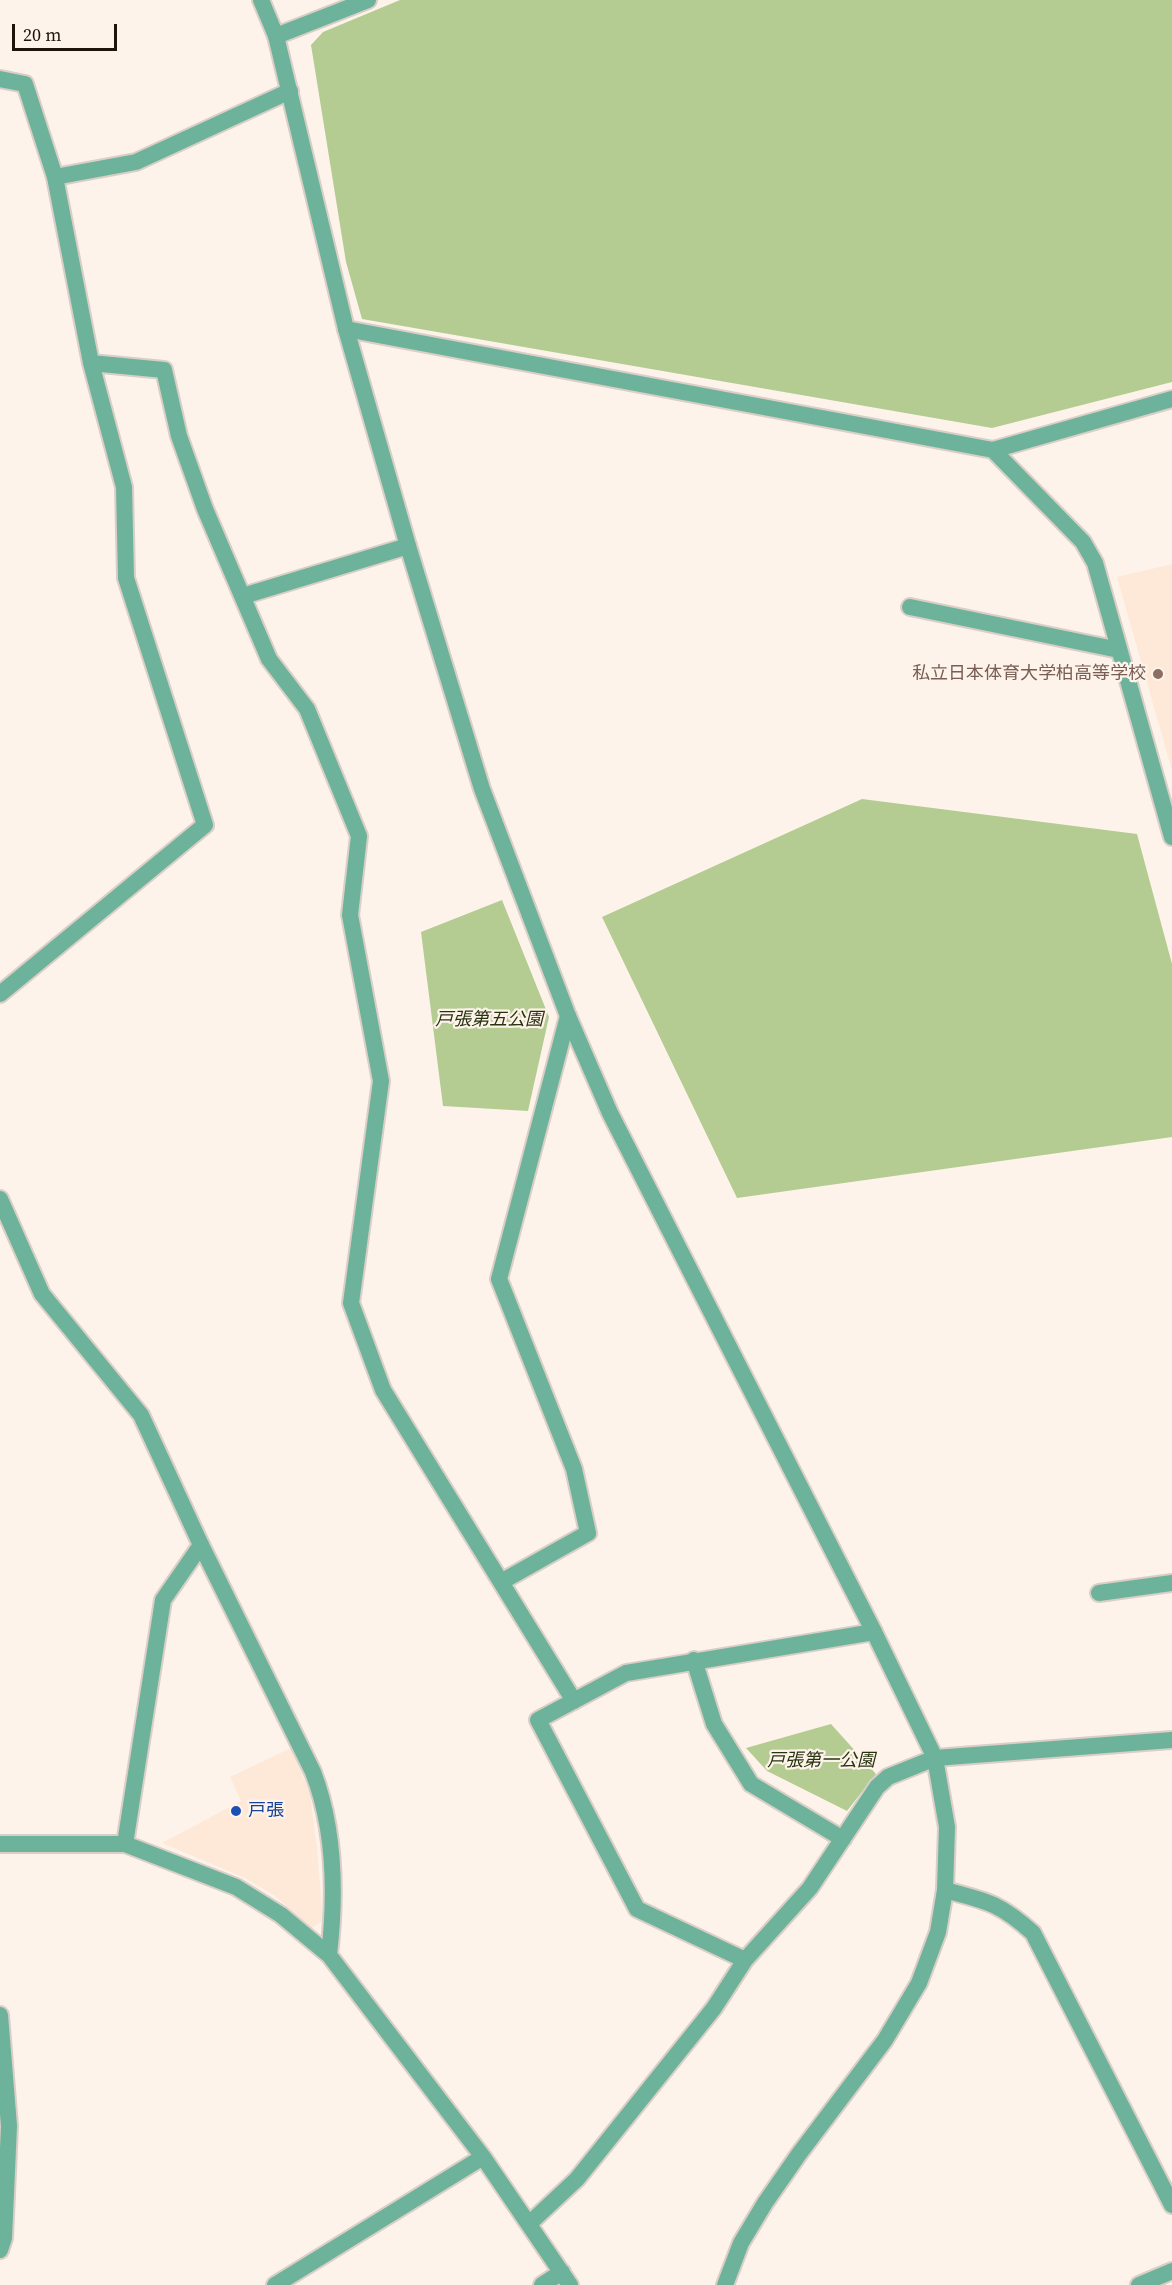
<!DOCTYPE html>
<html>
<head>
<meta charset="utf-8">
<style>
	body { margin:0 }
	#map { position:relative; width:1172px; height:2285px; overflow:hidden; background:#fef3ea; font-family:"Source Serif 4",serif }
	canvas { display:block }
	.scale { position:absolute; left:12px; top:24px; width:105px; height:27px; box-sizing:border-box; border:3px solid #1e140c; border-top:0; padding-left:8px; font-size:18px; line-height:21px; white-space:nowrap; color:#1e140c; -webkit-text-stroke:4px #fef3ea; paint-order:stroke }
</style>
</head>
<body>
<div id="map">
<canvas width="1172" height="2285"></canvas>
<div class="scale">20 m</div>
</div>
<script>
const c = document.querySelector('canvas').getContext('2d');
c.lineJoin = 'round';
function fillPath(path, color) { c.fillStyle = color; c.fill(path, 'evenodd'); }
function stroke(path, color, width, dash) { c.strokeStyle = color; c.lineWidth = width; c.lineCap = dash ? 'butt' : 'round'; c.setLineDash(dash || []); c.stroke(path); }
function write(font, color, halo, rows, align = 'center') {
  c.font = font + ' "Source Serif 4","Noto Sans JP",serif'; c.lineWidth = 4.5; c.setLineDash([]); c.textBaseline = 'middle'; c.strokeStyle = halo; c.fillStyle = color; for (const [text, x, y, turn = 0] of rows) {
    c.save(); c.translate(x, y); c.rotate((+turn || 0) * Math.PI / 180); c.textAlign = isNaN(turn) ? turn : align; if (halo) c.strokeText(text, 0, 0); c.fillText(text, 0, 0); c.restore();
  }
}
const built = new Path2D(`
	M1172 564V771L1117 577Z
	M291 1748 310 1793 317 1848 323 1921 312 1928 275 1896 245 1878 162 1843 241 1801 230 1777Z`);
const green = new Path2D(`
	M400 0H1172V382L992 428 362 319 346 262 311 45 323 32Z
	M862 799 1137 834 1172 964V1137L737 1198 602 917Z
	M502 900 549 1017 528 1111 443 1106 421 932Z
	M831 1724 876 1774 847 1811 767 1771 746 1748Z`);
const service = new Path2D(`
	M55 177 136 162 290 91
	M910 607 1119 650
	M125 1844 163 1600 201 1545
	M0 2015 9 2126 4 2238 0 2250`);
const minor = new Path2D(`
	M261 0 276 36 368 0
	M0 79 25 84 55 177 91 363 124 487 126 578 205 825 0 994
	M346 329 993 450 1083 542 1095 563 1172 837
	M91 363 164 370 179 436 205 509 269 659 307 709 359 836 350 915 381 1081 351 1303 383 1390 574 1701
	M993 450 1172 399
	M243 596 408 546
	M0 1199 42 1294 141 1415 201 1545 313 1772C335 1829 336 1894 329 1955
	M501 1582 588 1533 574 1469 499 1279 568 1016
	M1099 1593 1172 1583
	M694 1660 714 1724 751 1784 843 1839
	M0 1844H125L236 1887 281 1915 329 1955 483 2157 570 2285
	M945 1890C987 1901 1000 1903 1033 1933L1172 2205
	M745 1960 637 1909 538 1720 626 1673 874 1632
	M530 2223 577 2179 714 2008 745 1960 810 1888 877 1787 888 1777 935 1758 1172 1740
	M275 2285 483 2157
	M542 2285 562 2272
	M1139 2285 1172 2271`);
const tertiary = new Path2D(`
	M276 36 346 329 408 546 482 789 568 1016 610 1113 874 1632 935 1758 947 1827 945 1890 938 1932 919 1983 885 2040 799 2154 765 2203 741 2243 725 2285`);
const markers = [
	[1158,674,6,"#8d6e63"],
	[236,1811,6,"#1a4fb4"]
];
const educationNames = [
	["私立日本体育大学柏高等学校",1146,674]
];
const parkNames = [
	["戸張第五公園",489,1020],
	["戸張第一公園",821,1761]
];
const transitNames = [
	["戸張",248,1811]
];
fillPath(built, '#fee9d8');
fillPath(green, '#b4cc91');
stroke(service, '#dacfc6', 20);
stroke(minor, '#dacfc6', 20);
stroke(tertiary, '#dacfc6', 20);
stroke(service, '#6db39c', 16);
stroke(minor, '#6db39c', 16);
stroke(tertiary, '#6db39c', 16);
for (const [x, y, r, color] of markers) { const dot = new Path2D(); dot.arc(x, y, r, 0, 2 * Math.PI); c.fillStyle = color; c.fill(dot); stroke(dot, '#fef3ea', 2); }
write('18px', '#785e54', '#fef3ea', educationNames, 'right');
write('italic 18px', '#283410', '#fef3ea', parkNames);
write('18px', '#164399', '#fef3ea', transitNames, 'left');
</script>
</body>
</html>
